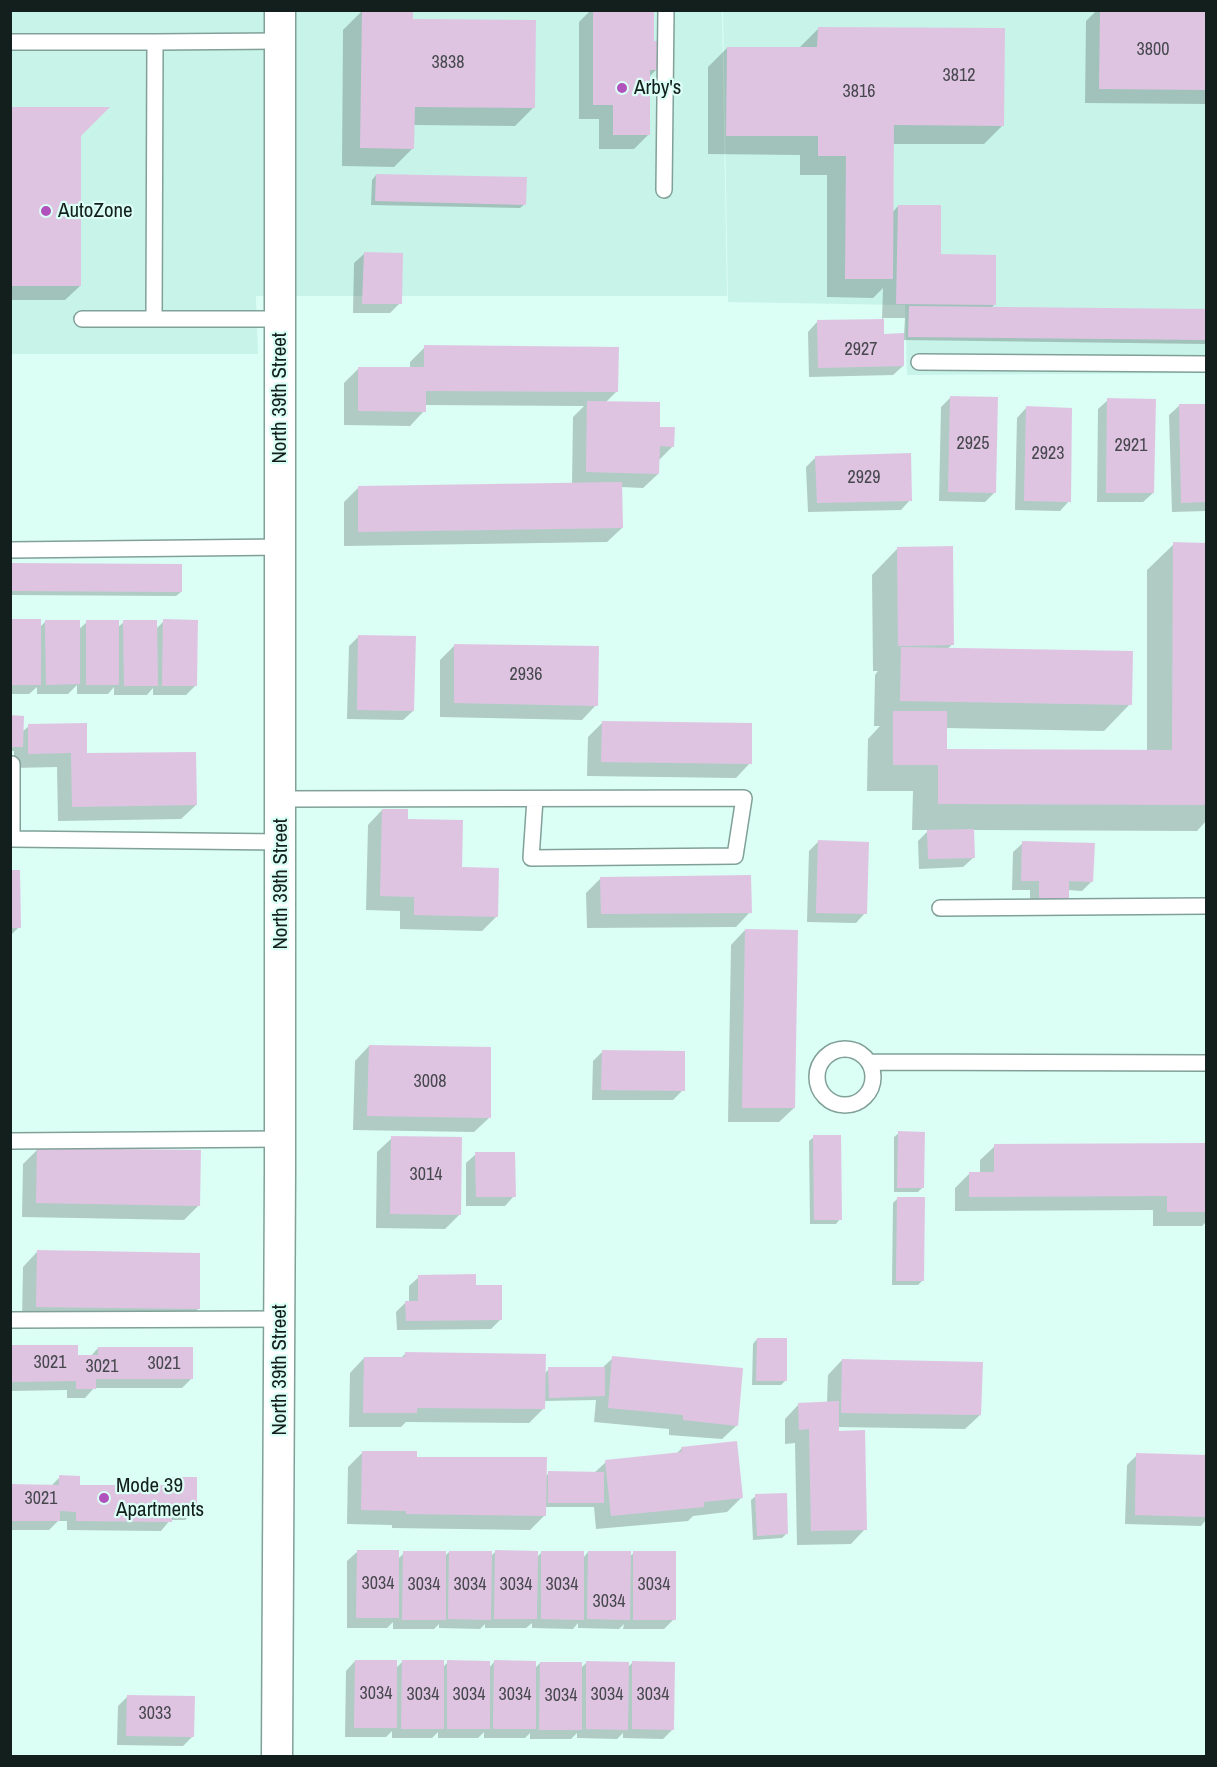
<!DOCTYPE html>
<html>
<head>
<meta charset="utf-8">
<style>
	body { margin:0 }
	#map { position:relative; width:1217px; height:1767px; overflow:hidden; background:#dbfef5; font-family:"Archivo Narrow",sans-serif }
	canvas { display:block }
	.frame { position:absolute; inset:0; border:12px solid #131f1c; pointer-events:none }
</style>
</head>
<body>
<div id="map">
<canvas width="1217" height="1767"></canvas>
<div class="frame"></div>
</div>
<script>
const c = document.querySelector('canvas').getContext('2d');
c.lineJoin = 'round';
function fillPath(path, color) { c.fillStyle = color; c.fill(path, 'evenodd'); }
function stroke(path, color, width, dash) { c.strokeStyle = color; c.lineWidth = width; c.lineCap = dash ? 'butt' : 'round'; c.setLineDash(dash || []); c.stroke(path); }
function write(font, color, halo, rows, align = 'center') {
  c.font = font + ' "Archivo Narrow",sans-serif'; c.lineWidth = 4.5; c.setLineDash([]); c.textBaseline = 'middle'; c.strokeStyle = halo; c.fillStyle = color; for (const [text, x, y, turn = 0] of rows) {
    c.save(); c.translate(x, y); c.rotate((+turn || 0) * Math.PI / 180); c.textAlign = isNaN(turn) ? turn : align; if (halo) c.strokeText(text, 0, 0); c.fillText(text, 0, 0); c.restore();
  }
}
const built = new Path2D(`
	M10 11H722L727 296H256L258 354H11Z
	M723 11H1206V373L907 375 905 305 728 302Z`);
const shadow = new Path2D(`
	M591 10H652V43L656 70 648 78V135L634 149H599V119H579V22Z
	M1097 10H1206V104L1085 103 1086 21Z
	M362 11 411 20 534 107 515 126 413 125V148L394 167 342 166 343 30Z
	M818 29 1003 125 984 144H892V213L898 206 939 255 994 305 991 308 1206 311V344L903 340V366L893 375 809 377 808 332 817 322 882 321 883 288 873 298 827 297V175H800V155L708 154V67L727 48H799ZM883 318H905L904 335H883Z
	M10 109 80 286 65 300H10Z
	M376 175 525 204 520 208 371 205 372 180Z
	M364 254 400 303 390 313H353L354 263Z
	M425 347 617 391 605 403 658 428 673 446 658 461V474L643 488 621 487 622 528 607 542 344 546V502L359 487 572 484 573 417 584 406 424 405V411L410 426 344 425V383L359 368 410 369V362Z
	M951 397 994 493 985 502 939 501 941 407Z
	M1108 400 1153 493 1143 502H1097L1098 409Z
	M1206 405V511L1172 512 1169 415 1179 406Z
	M1026 408 1069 501 1060 511 1015 510 1017 418Z
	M816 457 910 500 901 510 808 512 806 467Z
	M1174 544H1206V821L1197 831 973 830V858L963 867 919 869 918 841 929 830H912L913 791H867L868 739 880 726H874L875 675 878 671H873L872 575 898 548 953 644 947 649 1130 704 1104 731 946 728V750L1147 751V570Z
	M10 565 181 592 176 596 10 595Z
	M10 620 39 628 46 621 78 630 87 622 117 628 124 622 156 629 164 621 196 685 186 695H153V688L147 695H114V687L108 694H77V685L68 694H37V687L29 694H10Z
	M359 636 413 711 403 720 347 719 349 646Z
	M455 645 596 705 582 720 440 717V660Z
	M10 717 22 732 29 726 86 755 196 805 181 819 58 821 57 767 14 768V751H10Z
	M602 723 750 763 736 778 587 776 588 737Z
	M382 810 407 821 461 869 497 916 482 931 400 929V911L366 910 368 825Z
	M819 841 865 913 856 923 807 922 809 851Z
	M1023 843 1092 881 1082 891 1068 890 1067 899 1058 908 1030 907V890H1012L1013 852Z
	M10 872 19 927 10 936Z
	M601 878 750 912 736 927 587 928 586 893Z
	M745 930 794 1108 779 1122H728L731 945Z
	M369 1046 489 1118 474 1132 353 1130 355 1061Z
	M602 1052 683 1090 673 1100H592L593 1061Z
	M899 1133 922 1188 918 1192H894V1137Z
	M814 1137 840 1219 836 1224H810L809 1141Z
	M392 1138 460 1214 445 1229 376 1228 377 1152Z
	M1206 1145V1222L1202 1226H1153V1210L955 1211V1188L969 1174 980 1173V1160L995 1146Z
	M38 1149 199 1205 184 1220 22 1217 23 1164Z
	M476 1154 514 1196 505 1206H466V1163Z
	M898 1198 922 1281 918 1285H892L893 1203Z
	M37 1252 198 1309 183 1323 22 1321 23 1267Z
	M419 1277 474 1287 501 1319 491 1329 397 1330 396 1312 406 1302H409V1286Z
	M757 1339 785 1381 781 1385H752L753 1344Z
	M10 1346 76 1357H90L98 1348 192 1378 182 1388H94L85 1398H67V1390L10 1391Z
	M405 1354 544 1374 549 1369 602 1368 613 1358 737 1425 722 1439 669 1435V1429L594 1422 596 1400 544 1401 543 1409 529 1423 406 1422 401 1427H349L350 1373 364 1358H401Z
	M842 1360 980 1415 965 1429 838 1427 865 1529 851 1544 797 1545 795 1443 785 1444V1419L799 1404 827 1403 828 1375Z
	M682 1448 741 1498 727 1512 693 1516 688 1521 596 1529 594 1507H545V1515L530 1530 392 1528V1525L347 1524 348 1467 362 1453 545 1477 549 1473H594L606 1462 675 1455Z
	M1137 1455 1206 1457V1520L1201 1526 1125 1524 1127 1465Z
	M60 1477 78 1486 165 1487 173 1478 195 1510 185 1520H170L161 1531 67 1530V1521H58L49 1530H10V1486H51Z
	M756 1496 787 1533 782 1538 753 1540 751 1500Z
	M357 1552 398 1559 404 1553 444 1557 449 1552 490 1557 495 1552 536 1558 542 1552 583 1558 588 1552 629 1557 634 1553 674 1619 664 1629H623L624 1624 619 1629 578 1628V1623L573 1629 532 1628V1623L526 1628H485V1624L480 1629 439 1628V1624L434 1629H393V1622L387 1628H347V1561Z
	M355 1661 396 1668 402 1662 443 1667 448 1662 489 1668 494 1662 535 1668 540 1663 581 1668 587 1662 627 1668 633 1662 673 1729 663 1739 623 1738V1733L617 1739 577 1738V1733L571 1739H530V1733L525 1738H484V1732L478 1738H438V1732L432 1738H392V1731L386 1737H345L346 1671Z
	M128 1696 193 1736 183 1746 117 1745 118 1706Z`);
const building = new Path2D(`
	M362 10H413V19L536 20 535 108 415 107 414 149 360 148Z
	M593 10H654V41H658V70H650V135H613V105H593Z
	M1100 10H1206V90L1099 89Z
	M818 27 1005 28 1004 126 894 125 893 279H845L846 156H818V136H726L727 47H817Z
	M10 107H110L81 136V286H10Z
	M376 174 527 177 526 205 375 201Z
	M898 205H941V254L996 255V305L896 304Z
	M364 252 403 253 402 304H362Z
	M909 306 1206 309V340L908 337Z
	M884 319V334L904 333V366L818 368 817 320Z
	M424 345 619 347 618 392 426 391V412L358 411V367H424Z
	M950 396 998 397 996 493 948 492Z
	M1107 398 1156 399 1154 493H1106Z
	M587 401 660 402V427H675L674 447 660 446 659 474 586 472Z
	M1179 404H1206V502L1181 503Z
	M1026 406 1072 408 1071 502 1024 501Z
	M911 453 912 501 817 503 815 456Z
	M622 482 623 528 358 532V486Z
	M1173 542 1206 543V805L938 804V765H893V711H947V749L1172 750Z
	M953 546 954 645 898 646 897 547Z
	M10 563 182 564V592L10 591Z
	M10 619H41V685H10Z
	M163 619 198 620 197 686H162Z
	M45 620H80V684L46 685Z
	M86 620H119V685H86Z
	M123 620H157L158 686H124Z
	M358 635 416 636 414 711 357 710Z
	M454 644 599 646 598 706 454 703Z
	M901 647 1133 651 1132 705 900 701Z
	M10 715 24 716 23 747H10Z
	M602 721 752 723V764L601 762Z
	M87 723V753L196 752 197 805 72 807 71 753 28 754V724Z
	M382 809H408V819L463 820 462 867 499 868 498 917 414 915V897L380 896Z
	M974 829 975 858 928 859 927 830Z
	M818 840 869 842 867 914 816 913Z
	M1022 841 1095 843 1093 882 1069 881V899L1039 898V881H1021Z
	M10 870H20L21 928H10Z
	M751 875 752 913 601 914 600 877Z
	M745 929 798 930 795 1108H742Z
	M369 1045 491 1047V1118L367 1116Z
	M602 1050 685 1051V1091L601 1090Z
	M898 1131 925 1132 924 1188H897Z
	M813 1135H841L842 1220H814Z
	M391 1136 462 1137 461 1215 390 1214Z
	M1206 1143V1212H1167V1196L969 1197V1172H994V1144Z
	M37 1148 201 1150 200 1206 36 1203Z
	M475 1152H515L516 1197H476Z
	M897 1197H925L924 1281H896Z
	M37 1250 200 1253V1309L36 1307Z
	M476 1274V1285H502V1320L406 1321 405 1301H418V1275Z
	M757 1338H787V1381H756Z
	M10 1345H78V1355H98V1347H193V1379H96V1389H76V1381L10 1382Z
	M405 1352 546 1354 545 1409 417 1408V1413H363L364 1357H405Z
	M612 1356 743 1368 738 1426 683 1420V1415L608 1408Z
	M842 1359 983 1362 981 1415 841 1413Z
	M548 1367H605V1396L549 1398Z
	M839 1401V1431L865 1430 867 1530 811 1531 809 1429 799 1430 798 1403Z
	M737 1441 743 1498 704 1502V1507L611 1516 605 1460 682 1452 681 1447Z
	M362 1451H417V1457H547L546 1516 406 1514V1511L361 1510Z
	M1136 1453 1206 1455V1517L1135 1515Z
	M548 1471 604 1472V1503H548Z
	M59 1475 80 1476V1485H172V1477H197V1511H172V1522L76 1521V1512L60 1511V1521H10V1484L59 1485Z
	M787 1493 788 1534 757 1536 755 1494Z
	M357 1550H399V1618H356Z
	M495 1550 538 1551 537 1619H494Z
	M403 1551H446V1620H402Z
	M449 1551H492L491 1620 448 1619Z
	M541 1551H584V1620L541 1619Z
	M588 1551H631L630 1620 587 1619Z
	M633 1551H676V1620H633Z
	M355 1660H397V1728H354Z
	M402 1660H444V1729H401Z
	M447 1660 490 1661V1729H447Z
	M494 1660 536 1661V1729H493Z
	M586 1661 629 1662 628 1730 586 1729Z
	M632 1661 675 1662 674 1730 632 1729Z
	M540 1662H582V1730H539Z
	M127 1695 195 1696 194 1737 126 1736Z`);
const service = new Path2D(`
	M10 42H155L154 319
	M155 42 280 41
	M664 190 666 10
	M82 319H280
	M919 362 1206 364
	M10 550 282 547
	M10 764H12V839L281 842
	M281 799 744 798 735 856 531 858 535 799
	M940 908 1206 906
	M817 1077a28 28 0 1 1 56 0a28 28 0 1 1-56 0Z
	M869 1062 1206 1063
	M10 1141 281 1139
	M10 1320 281 1319`);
const minor = new Path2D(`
	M277 1756C282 1174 280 593 280 10`);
const markers = [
	[622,88,6,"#b152bc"],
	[46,211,6,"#b152bc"],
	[104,1498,6,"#b152bc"]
];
const numberNames = [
	["3800",1153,50],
	["3838",448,63],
	["3812",959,76],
	["3816",859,92],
	["2927",861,350],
	["2925",973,444],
	["2921",1131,446],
	["2923",1048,454],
	["2929",864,478],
	["2936",526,675],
	["3008",430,1082],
	["3014",426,1175],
	["3021",50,1363],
	["3021",164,1364],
	["3021",102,1367],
	["3021",41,1499],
	["3034",378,1584],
	["3034",424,1585],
	["3034",470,1585],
	["3034",516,1585],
	["3034",562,1585],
	["3034",654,1585],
	["3034",609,1602],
	["3034",376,1694],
	["3034",423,1695],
	["3034",469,1695],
	["3034",515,1695],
	["3034",607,1695],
	["3034",653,1695],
	["3034",561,1696],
	["3033",155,1714]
];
const poiNames = [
	["Arby's",634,88],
	["AutoZone",58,211],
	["Mode 39",116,1486],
	["Apartments",116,1510]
];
const streetNames = [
	["North 39th Street",280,398,-90],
	["North 39th Street",281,884,-90],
	["North 39th Street",280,1370,-90]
];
fillPath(built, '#c8f3e9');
fillPath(shadow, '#0003');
fillPath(building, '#dfc4e2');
stroke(service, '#80a098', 18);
stroke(minor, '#80a098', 33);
stroke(service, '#fff', 15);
stroke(minor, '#fff', 30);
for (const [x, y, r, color] of markers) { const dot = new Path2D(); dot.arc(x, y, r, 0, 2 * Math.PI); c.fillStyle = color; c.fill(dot); stroke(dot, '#dbfef5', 2); }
write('18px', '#46484e', null, numberNames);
write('21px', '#131f1c', '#dbfef5', poiNames, 'left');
write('21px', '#131f1c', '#dbfef5', streetNames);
</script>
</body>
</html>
